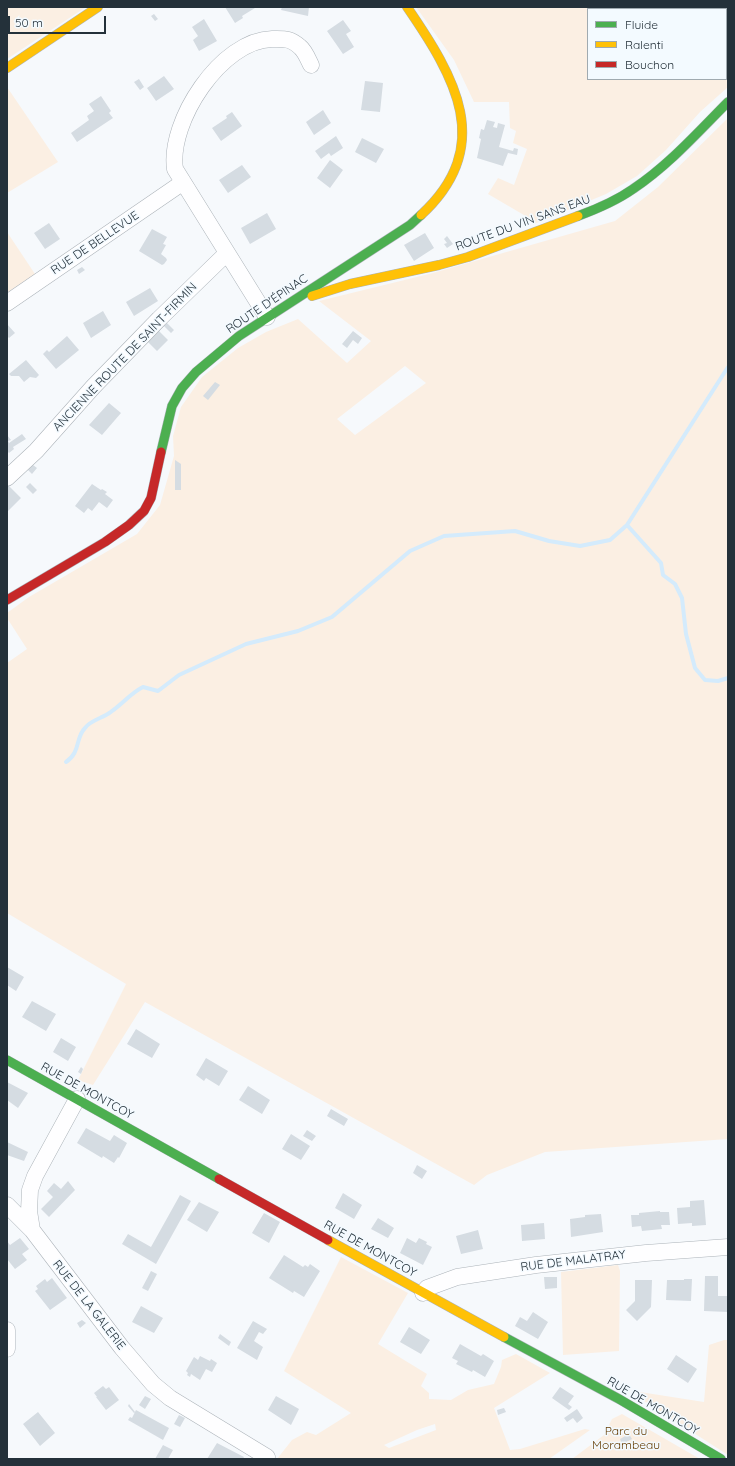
<!DOCTYPE html>
<html>
<head>
<meta charset="utf-8">
<style>
	body { margin:0 }
	#map { position:relative; width:735px; height:1466px; overflow:hidden; background:#f6f9fc; font-family:Quicksand,sans-serif }
	canvas { display:block }
	.frame { position:absolute; inset:0; border:8px solid #24313a; pointer-events:none }
	.legend { position:absolute; left:587px; top:8px; width:140px; height:72px; box-sizing:border-box; background:#f3faff; border:1px solid #a0aab0; margin:0; padding:5px 7px; list-style:none; font-size:12px; color:#24313a }
	.legend li { display:flex; align-items:center; gap:8px; height:20px }
	.legend b { width:20px; border:1px solid #a0aab0 }
	.scale { position:absolute; left:8px; top:16px; width:98px; height:18px; box-sizing:border-box; border:2px solid #24313a; border-top:0; padding-left:5px; font-size:12px; line-height:14px; white-space:nowrap; color:#24313a; -webkit-text-stroke:3px #f3faff; paint-order:stroke }
</style>
</head>
<body>
<div id="map">
<canvas width="735" height="1466"></canvas>
<div class="frame"></div>
<ul class="legend">
<li><b style="height:5px;background:#4caf50"></b>Fluide</li>
<li><b style="height:5px;background:#ffc107"></b>Ralenti</li>
<li><b style="height:5px;background:#c62828"></b>Bouchon</li>
</ul>
<div class="scale">50 m</div>
</div>
<script>
const c = document.querySelector('canvas').getContext('2d');
c.lineJoin = 'round';
function fillPath(path, color) { c.fillStyle = color; c.fill(path, 'evenodd'); }
function stroke(path, color, width, dash) { c.strokeStyle = color; c.lineWidth = width; c.lineCap = dash ? 'butt' : 'round'; c.setLineDash(dash || []); c.stroke(path); }
function write(font, color, halo, rows, align = 'center') {
  c.font = font + ' Quicksand,sans-serif'; c.lineWidth = 3; c.setLineDash([]); c.textBaseline = 'middle'; c.strokeStyle = halo; c.fillStyle = color; for (const [text, x, y, turn = 0] of rows) {
    c.save(); c.translate(x, y); c.rotate((+turn || 0) * Math.PI / 180); c.textAlign = isNaN(turn) ? turn : align; if (halo) c.strokeText(text, 0, 0); c.fillText(text, 0, 0); c.restore();
  }
}
const green = new Path2D(`
	M7 7H86L7 59Z
	M416 7H728V87L700 112 666 150 637 176 606 194 534 224 529 218 488 194 498 178 514 185 527 149 513 143 516 131 510 128 509 102H474L454 60ZM588 9H726V79H588Z
	M7 87 58 162 7 193Z
	M728 118V1139L545 1152 487 1175 474 1185 145 1002 93 1085 78 1080 126 984 7 913V663L27 649 7 618V613L29 597 137 534 160 505 174 456 173 436 181 407 202 377 238 348 266 332 298 319 347 363 371 341 319 301 433 273 615 221 658 187ZM405 366 426 383 355 435 337 419Z
	M7 232 35 274 7 293Z
	M341 1257 408 1293 378 1344 427 1374 421 1386 429 1393V1399L451 1400 468 1390 494 1384 501 1367 502 1360 516 1354 550 1373 494 1408 510 1450 520 1449 585 1429 590 1430 549 1459H277L292 1440 307 1432 316 1435 351 1413 284 1371ZM435 1424 436 1430 389 1448 384 1445 417 1430Z
	M618 1265 620 1271 619 1351 563 1355 561 1272Z
	M724 1340H728V1455L644 1401 640 1392 704 1402 709 1345Z
	M622 1414 700 1459H572L604 1435 612 1419Z`);
const stream = new Path2D(`
	M627 525 661 563 663 575 675 584 682 598 686 634 695 668 705 680 718 681 728 678
	M66 762C81 752 75 738 85 728 90 721 99 719 106 715 120 707 129 694 143 687L158 691 179 675 246 644 298 631 332 617 410 551 444 536 515 531 549 541 580 546 610 540 627 525 728 367`);
const building = new Path2D(`
	M225 7H254L255 8 242 16 243 18 235 23Z
	M282 7H309L308 16 281 10Z
	M154 14 158 19 155 21 151 16Z
	M204 19 217 41 199 51 193 40 198 36 192 27Z
	M343 20 351 31 346 34 354 47 343 54 327 31Z
	M164 76 174 89 156 101 147 88Z
	M139 79 144 87 140 90 134 82Z
	M365 81 383 83 380 112 361 110Z
	M101 96 111 111 109 113 113 118 77 142 71 133 89 120 87 116 94 111 89 104Z
	M323 110 331 123 314 135 306 122Z
	M232 112 242 126 221 141 212 128 227 118 226 116Z
	M487 120 495 122 493 127 497 128 498 123 505 125 499 147 513 151 514 148 518 149 517 155 508 153 503 166 477 158 481 139 479 138 481 129 484 130Z
	M336 136 343 148 331 156 329 153 321 159 315 151Z
	M362 138 384 149 376 163 355 152Z
	M330 160 343 170 330 188 317 178Z
	M242 165 251 177 228 193 219 180Z
	M267 213 276 229 250 244 241 228Z
	M49 223 60 239 45 249 34 233Z
	M152 229 167 237 163 244 166 245 161 254 166 258 167 260 164 264 162 265 139 251Z
	M425 233 434 248 414 261 404 245Z
	M447 236 453 244 447 248 444 244 447 243 444 239Z
	M82 267 85 270 79 274 77 270Z
	M150 288 158 301 134 316 126 302Z
	M103 311 111 325 91 338 83 323Z
	M163 319 174 330 171 333 164 326 159 331 168 340 157 351 144 338Z
	M7 324 15 333 9 338 7 336Z
	M353 331 362 338 358 344 353 340 347 348 342 344Z
	M67 336 79 350 56 369 43 354 47 350 49 352Z
	M26 360 39 375 36 378 30 377 24 382 19 376H11L9 374Z
	M215 382 220 385 208 400 203 396Z
	M109 403 121 413 102 435 89 425Z
	M22 434 26 439 13 447 14 449 9 453 7 451V435L11 440 8 441 9 443Z
	M175 460 181 464V490H175Z
	M33 465 37 468 32 474 28 470Z
	M30 483 37 490 33 494 26 487Z
	M7 484 21 498 8 511H7Z
	M92 484 101 490 102 489 107 492 105 494 113 500 107 508 99 502 92 511 88 508 84 513 75 506Z
	M7 967 24 977 16 991 7 985Z
	M32 1001 56 1014 46 1031 22 1017Z
	M136 1029 160 1044 152 1058 127 1044Z
	M61 1038 76 1047 68 1061 53 1052Z
	M206 1058 228 1071 219 1086 206 1078 204 1081 196 1075Z
	M81 1067 83 1069 81 1074 78 1072Z
	M7 1082 28 1093 18 1108 7 1100Z
	M248 1086 270 1100 262 1114 239 1100Z
	M331 1109 348 1119 344 1126 327 1116Z
	M86 1128 110 1141 114 1135 127 1143 119 1158 118 1157 114 1163 103 1156 102 1158 77 1143Z
	M307 1130 316 1136 312 1141 303 1136Z
	M291 1134 310 1146 301 1160 282 1149Z
	M7 1142 28 1152 24 1161 7 1155Z
	M417 1165 427 1171 422 1179 413 1173Z
	M68 1181 75 1190 49 1217 41 1209 53 1197 47 1191 54 1183 61 1189Z
	M343 1193 362 1205 354 1219 335 1208Z
	M180 1195 191 1201 156 1264 122 1244 128 1234 151 1247Z
	M704 1200 706 1225 692 1226V1223L678 1224 677 1208 690 1207V1201Z
	M199 1202 219 1212 207 1232 187 1220Z
	M660 1211V1212H669L670 1225H661L662 1229 642 1231 641 1226 632 1227 631 1215H639V1213Z
	M264 1213 280 1222 269 1243 252 1233Z
	M601 1214 603 1232 571 1237 570 1219 585 1217V1215Z
	M378 1218 394 1228 388 1238 371 1229Z
	M544 1223 545 1239 522 1241 521 1225Z
	M478 1230 483 1249 461 1254 456 1236Z
	M20 1238 29 1249 22 1254 27 1260 15 1269 7 1259V1241L10 1245Z
	M407 1238 416 1243 419 1238 427 1242 426 1244 432 1247 423 1265 400 1253Z
	M284 1255 303 1267 305 1265 308 1267 310 1264 320 1271 304 1297 294 1291 293 1293 269 1278Z
	M151 1271 157 1274 148 1291 142 1288Z
	M705 1276H718V1296H728V1312L704 1311Z
	M544 1277H557V1288L545 1289Z
	M52 1278 67 1298 50 1310 35 1291 38 1289 36 1286 45 1279 47 1282Z
	M684 1279H692L691 1301 666 1300 667 1280H684Z
	M635 1280H652L651 1307 637 1321 626 1310 635 1301Z
	M141 1306 163 1318 154 1333 132 1322Z
	M533 1312 548 1322 538 1339 515 1326 520 1317 527 1321Z
	M82 1320 86 1323 80 1328 77 1323Z
	M253 1321 267 1329 263 1334 259 1332 254 1341 263 1347 257 1360 237 1348Z
	M409 1327 430 1340 421 1354 400 1342Z
	M220 1334 231 1342 229 1346 218 1338Z
	M460 1344 481 1356 483 1354 494 1361 485 1377 473 1370 472 1372 456 1364 458 1361 452 1358Z
	M676 1355 697 1369 688 1383 667 1369Z
	M200 1356 210 1361 211 1359 217 1363 212 1372 206 1369 200 1380 191 1374 190 1377 187 1375 188 1373 186 1371 194 1357 198 1360Z
	M103 1386 106 1389 109 1387 119 1400 106 1410 96 1397H97L94 1393Z
	M560 1387 574 1396 568 1404 572 1407 569 1410 552 1398Z
	M145 1396 151 1399 145 1409 139 1405Z
	M276 1396 299 1409 291 1425 268 1410Z
	M129 1404 135 1412 134 1413 128 1406Z
	M504 1408 506 1412 498 1415 497 1410Z
	M577 1409 583 1418 577 1423 573 1418 567 1422 564 1418Z
	M136 1410 169 1428 163 1440 128 1420 130 1417 132 1418Z
	M38 1412 55 1433 40 1446 23 1424Z
	M179 1415 185 1418 180 1427 174 1424Z
	M629 1434 632 1439 622 1444 620 1439Z
	M217 1443 244 1457 243 1459H207Z
	M163 1445 173 1450 168 1459H155Z`);
const street = new Path2D(`
	M7 303 182 183
	M267 317 175 169C168 122 221 40 272 39 285 39 290 38 300 47 305 51 308 59 311 65
	M7 478 36 451 93 387 159 319 227 253
	M77 1099 35 1176 30 1190 29 1211 32 1230 122 1348 153 1384 170 1398 267 1457
	M7 1205 32 1230
	M423 1293 427 1288 457 1277 536 1265 646 1253 728 1247
	M7 1330V1349`);
const fast = new Path2D(`
	M578 216C597 209 616 201 633 189 669 165 698 132 728 102
	M161 452 172 406 182 388 196 372 239 336 410 225 421 215
	M7 1060 219 1179
	M504 1337 619 1399 721 1459`);
const slow = new Path2D(`
	M407 7C455 77 496 146 421 215
	M7 68 98 7
	M312 296 350 284 439 265 468 257 578 216
	M328 1240 504 1337`);
const jam = new Path2D(`
	M7 600 105 542 129 525 144 511 151 498 161 452
	M219 1179 328 1240`);
const streetNames = [
	["ROUTE DU VIN SANS EAU",523,223,-20],
	["RUE DE BELLEVUE",95,243,-34],
	["ROUTE D'ÉPINAC",267,304,-34],
	["ANCIENNE ROUTE DE SAINT-FIRMIN",125,357,-46],
	["RUE DE MONTCOY",87,1091,29],
	["RUE DE MONTCOY",370,1249,29],
	["RUE DE MALATRAY",573,1261,-7],
	["RUE DE LA GALERIE",89,1305,52],
	["RUE DE MONTCOY",653,1406,30]
];
const parkNames = [
	["Parc du",626,1431],
	["Morambeau",626,1445]
];
fillPath(green, '#fbefe3');
stroke(stream, '#d4ebfc', 4);
fillPath(building, '#d5dce2');
stroke(street, '#acb3b9', 17);
stroke(fast, '#acb3b9', 10);
stroke(slow, '#acb3b9', 10);
stroke(jam, '#acb3b9', 10);
stroke(street, '#fefeff', 16);
stroke(fast, '#4caf50', 9);
stroke(slow, '#ffc107', 9);
stroke(jam, '#c62828', 9);
write('12px', '#24313a', '#f3faff', streetNames);
write('12px', '#673e05', '#f3faff', parkNames);
</script>
</body>
</html>
